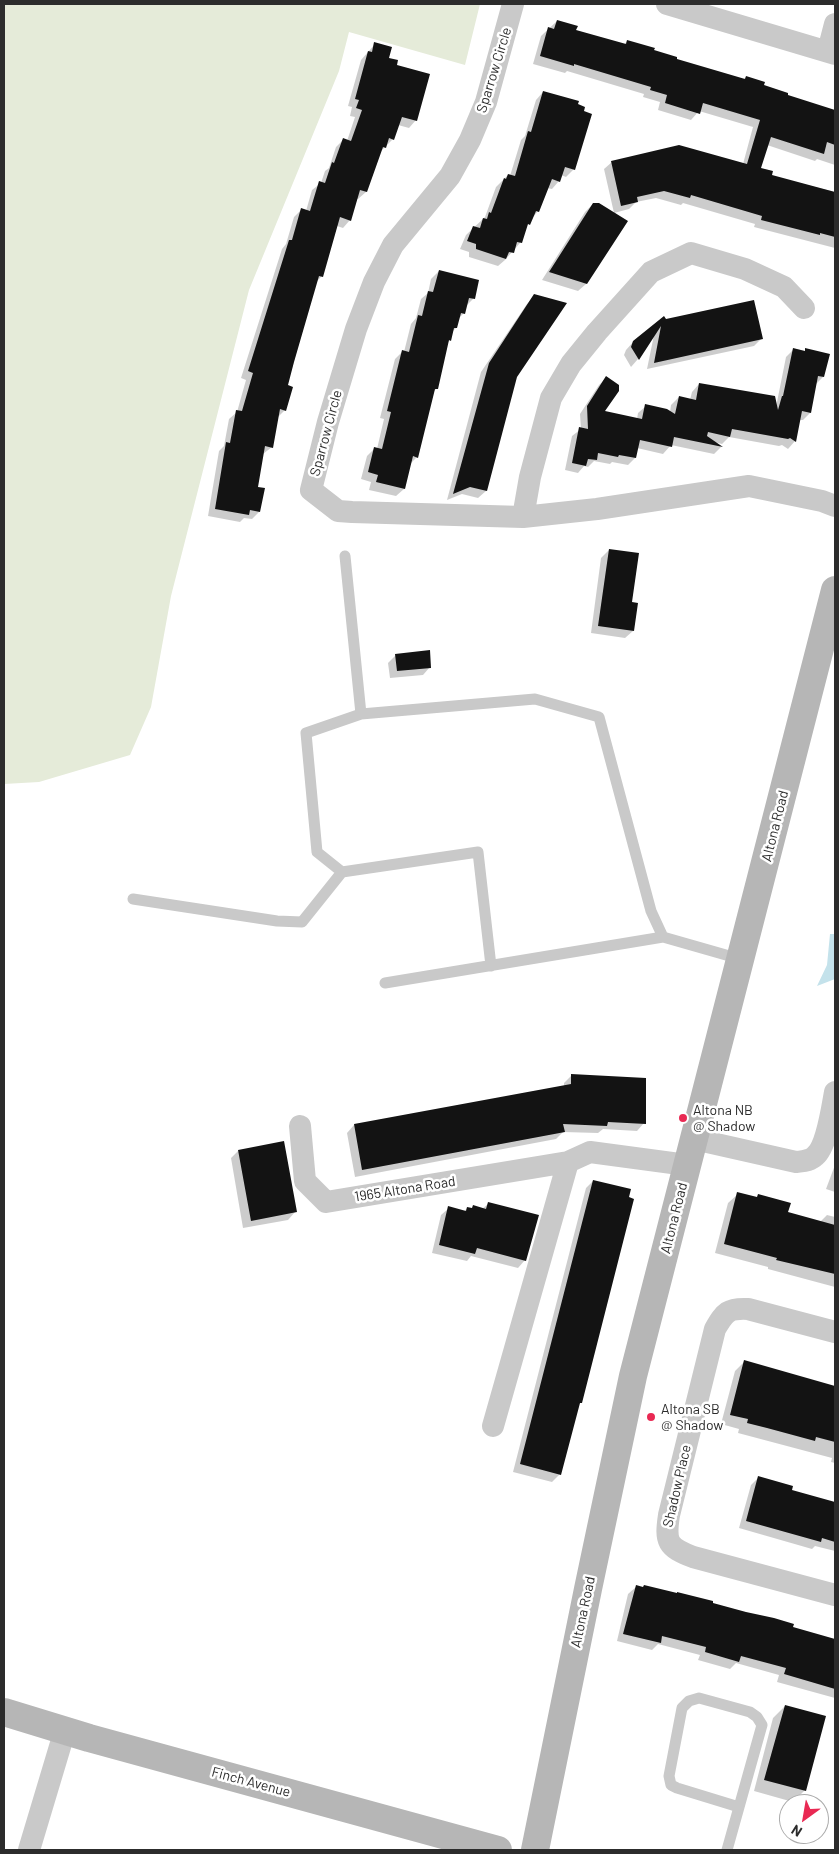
<!DOCTYPE html>
<html>
<head>
<meta charset="utf-8">
<style>
	body { margin:0 }
	#map { position:relative; width:839px; height:1854px; overflow:hidden; background:#fff; font-family:Barlow,sans-serif }
	canvas { display:block }
	.frame { position:absolute; inset:0; border:5px solid #2c2c2c; pointer-events:none }
	.north { position:absolute; left:779px; top:1794px; width:50px; height:50px; box-sizing:border-box; background:#fff; border:1px solid #ababab; border-radius:50%; rotate:212deg; font-size:14px; font-weight:700; line-height:20px; text-align:center; color:#2c2c2c }
	.north::after { content:''; display:block; margin:auto; width:18px; height:22px; background:#e92953; clip-path:polygon(50% 0,100% 100%,50% 72%,0 100%) }
</style>
</head>
<body>
<div id="map">
<canvas width="839" height="1854"></canvas>
<div class="frame"></div>
<div class="north">N</div>
</div>
<script>
const c = document.querySelector('canvas').getContext('2d');
c.lineJoin = 'round';
function fillPath(path, color) { c.fillStyle = color; c.fill(path, 'evenodd'); }
function stroke(path, color, width, dash) { c.strokeStyle = color; c.lineWidth = width; c.lineCap = dash ? 'butt' : 'round'; c.setLineDash(dash || []); c.stroke(path); }
function write(font, color, halo, rows, align = 'center') {
  c.font = font + ' Barlow,sans-serif'; c.lineWidth = 5; c.setLineDash([]); c.textBaseline = 'middle'; c.strokeStyle = halo; c.fillStyle = color; for (const [text, x, y, turn = 0] of rows) {
    c.save(); c.translate(x, y); c.rotate((+turn || 0) * Math.PI / 180); c.textAlign = isNaN(turn) ? turn : align; if (halo) c.strokeText(text, 0, 0); c.fillText(text, 0, 0); c.restore();
  }
}
const green = new Path2D(`
	M4 4H480L465 65 349 32 339 71 249 290 171 596 151 707 130 755 39 782 4 784Z`);
const water = new Path2D(`
	M830 934H835V979L817 986 827 965Z`);
const shadow = new Path2D(`
	M557 21 575 30 624 45 627 41 675 60 743 80 746 77 786 96 835 111V165L817 159 815 161 767 145 760 169 771 176 835 192V248L754 227 755 224 683 203 681 205 656 198 636 202 629 209 614 213 604 169 612 162 743 164 753 127 699 111 691 120 658 110 660 102 643 97 644 94 567 71 565 73 533 64 541 36Z
	M375 44 395 66 416 120 409 128 398 125 393 139 379 153 366 192 358 199H357L350 220 343 228 337 226 322 276 316 282 287 386 285 410 277 418 272 447 263 454 257 488 259 512 252 519 244 518 240 522 208 516 219 451 224 446 229 419 237 412 246 380 241 378 282 249 286 244 294 217 301 210 306 211 312 190 321 183 325 171 329 168 336 147 343 140 347 141 355 117 350 116 352 107 348 106 361 60Z
	M543 92 574 169 566 177 561 175 559 181 552 189 547 188 538 211 525 227 520 243 505 260 498 266 469 257V252L460 249 466 235 485 217 496 187 508 175 510 176 521 140 525 136 536 100Z
	M593 204 586 284 578 291 542 280 585 212Z
	M439 271 478 281 473 299 466 306 464 313 458 319 456 328 452 332 450 340 447 343 437 388 434 391 417 457 410 464 404 489 396 496 369 490 371 482 361 479 367 456 375 448 377 449 384 419 380 418 395 359 402 352H404L411 324 416 318 421 299 428 293 431 279Z
	M535 296 516 376 486 491 478 498 462 494 447 500 481 372 527 304Z
	M666 320 761 339 754 346 647 369 654 335 638 359 631 367 624 355 626 350 634 341Z
	M794 349 803 352 806 350 823 377 816 384 810 413 803 420H799L795 441 788 449 782 445 779 446 729 437 722 444 714 442 721 447 714 454 671 445 663 454 637 448 635 458 628 465 612 462 610 464 594 461 588 467 584 466 578 473 565 470 572 436 581 429 580 414 599 385 606 378 603 412 637 419 638 413 646 406 670 412 671 405 679 397 690 400 692 392 699 384 776 407 786 357Z
	M609 550 631 603 633 631 625 638 591 633 601 558Z
	M396 655 430 667 423 675 390 678 388 663Z
	M572 1075 644 1123 637 1131 603 1129 598 1133 563 1132 556 1139 355 1177 347 1133 354 1125 564 1086V1083Z
	M238 1151 295 1212 288 1220 243 1228 231 1158Z
	M835 1165V1192L826 1189Z
	M593 1181 581 1402 577 1406 560 1474 552 1482 513 1472 586 1188Z
	M738 1194 787 1213 820 1222 827 1215 835 1217V1287L768 1269V1267L715 1253 728 1203Z
	M488 1204 525 1260 518 1268 471 1256 467 1261 432 1253 441 1215 449 1208 464 1212 467 1208 482 1209Z
	M745 1361 835 1387V1463L831 1462 832 1458 738 1433 739 1429 721 1424 735 1371Z
	M758 1478 790 1491 833 1503 835 1501V1551L815 1546 812 1549 739 1528 751 1485Z
	M636 1587 711 1604 835 1640V1698L777 1682 779 1675 736 1663 730 1669 698 1660 700 1655 658 1644 652 1650 617 1641 628 1594Z
	M785 1706 805 1790 793 1802 754 1791 773 1718Z`);
const building = new Path2D(`
	M557 20 578 26 576 30 626 44 627 40 655 48 654 50 677 57V59L745 79 746 76 765 82 764 85 788 93V95L835 110V145L827 142 824 154 771 137 761 168 773 171 772 175 835 192V237L820 233V235L761 220 762 216 691 195 690 198 664 191 637 197 638 202 621 206 611 161 679 145 747 164 760 120 703 103 700 114 665 103 667 95 650 90 651 87 574 64V66L540 56 548 27 554 29Z
	M374 42 392 47 389 58 398 60 397 65 430 74 417 121 402 117 394 140 389 138 386 148 383 147 367 192 360 190 351 221 340 217 323 277 319 276 294 362 288 385 293 387 286 411 280 409 273 448 265 446 258 487 265 488 260 512 250 510 249 515 215 509 226 442 230 443 236 410 242 411 253 373 248 371 289 240H292L301 208 310 211 319 181 325 183 332 162 334 163 343 138 351 141 362 110 356 108 359 100 355 99 368 51 372 52Z
	M543 91 579 101 578 104 585 107 584 111 592 114 575 170 565 167 560 182 552 179 539 212 536 211 530 225 528 224 522 243 517 242 514 253 509 252 506 259 476 249V244L467 241 473 226 480 228 483 218 487 219 489 212 491 213 504 178 506 179 508 174 515 176 528 131 531 132Z
	M593 203H599L628 221 587 284 549 272Z
	M439 270 479 280 475 299 469 298 465 314 461 313 457 328H454L451 341 449 340 438 389H435L418 458 413 456 405 489 376 482 378 475 368 472 374 447 382 449 391 412 387 411 402 350 409 352 418 315 422 316 428 291 433 292Z
	M534 294 567 303 517 377 487 491 470 487 453 494 489 363Z
	M754 300 763 339 654 363 661 326 639 360 631 347 633 341 664 316 666 319Z
	M793 348 805 351V348L830 354 824 377 818 376 811 413 802 411 796 442 790 438 788 439 732 429 730 437 708 432 707 436 723 447 674 437 672 447 640 440 636 458 619 455 618 457 598 453 597 460 588 459 586 466 572 463 579 427 588 429 587 406 606 376 619 385V391L605 411 642 419 645 404 667 409 675 414 679 396 696 400 699 383 775 396 778 410 782 396H783Z
	M609 549 639 553 632 602 638 603 634 631 598 626Z
	M430 650 431 668 397 671 395 654Z
	M571 1074 646 1078V1124L608 1122 607 1126 563 1124 565 1132 362 1170 354 1124 571 1084Z
	M284 1141 297 1212 251 1221 238 1150Z
	M593 1180 631 1189 629 1197 634 1199 582 1403H580L561 1475 520 1464Z
	M737 1192 757 1197 758 1194 791 1203 788 1212 835 1225V1274L776 1260 777 1258 724 1244Z
	M488 1202 539 1215 526 1261 477 1248 475 1254 439 1245 448 1206 466 1211 467 1207 472 1208 473 1205 486 1209Z
	M744 1360 835 1386V1442L816 1437 815 1441 767 1428 747 1423 748 1419 730 1415Z
	M758 1476 793 1486 792 1490 835 1502V1542L822 1538 821 1542 746 1521Z
	M636 1585 643 1587 644 1585 677 1593V1592L713 1601V1603L746 1612 774 1618 794 1624 793 1627 835 1639V1689L784 1674 786 1668 741 1656 739 1662 705 1652 706 1647 662 1636 661 1643 623 1634Z
	M785 1705 826 1716 806 1791 764 1780Z`);
const lane = new Path2D(`
	M345 556 361 714
	M342 872 317 852 306 733 361 714 535 699 599 717 651 911 663 937
	M133 899 277 921 302 922 342 872 478 852 491 966
	M385 983 663 937 740 959
	M727 1850 762 1725 757 1717 750 1712 699 1698 689 1701 682 1708 669 1776 671 1785 677 1788 739 1807`);
const street = new Path2D(`
	M513 4 486 102 470 140 450 176 393 245 374 282 356 329 328 422 311 490 338 511 352 512 523 517 597 509 749 486 822 501 835 506
	M667 4 835 54
	M828 51 835 24
	M523 517 530 477 551 398 571 364 597 332 651 272 691 253 745 269 784 287 804 308
	M300 1126 305 1181 326 1202 568 1162 590 1152 687 1165
	M694 1139 796 1162C803 1161 810 1161 815 1156 827 1146 832 1108 835 1092
	M835 1332 748 1309C728 1308 725 1312 715 1329L669 1515C665 1542 667 1547 693 1557L835 1595
	M493 1426 568 1162
	M29 1850 65 1730`);
const secondary = new Path2D(`
	M4 1712 89 1738 498 1850
	M535 1850 588 1589 633 1376 835 590`);
const markers = [
	[683,1118,5,"#e92953"],
	[651,1417,5,"#e92953"]
];
const streetNames = [
	["Sparrow Circle",494,70,-73],
	["Sparrow Circle",326,433,-75],
	["Altona Road",775,826,-76],
	["1965 Altona Road",405,1189,-9],
	["Altona Road",674,1218,-76],
	["Shadow Place",677,1486,-77],
	["Altona Road",583,1612,-78],
	["Finch Avenue",251,1782,15]
];
const poiNames = [
	["Altona NB",693,1110],
	["@ Shadow",693,1126],
	["Altona SB",661,1409],
	["@ Shadow",661,1425]
];
fillPath(green, '#e5ebd9');
fillPath(water, '#c4e2eb');
fillPath(shadow, '#0003');
fillPath(building, '#131313');
stroke(lane, '#c9c9c9', 11);
stroke(street, '#c9c9c9', 22);
stroke(secondary, '#b6b6b6', 28);
for (const [x, y, r, color] of markers) { const dot = new Path2D(); dot.arc(x, y, r, 0, 2 * Math.PI); c.fillStyle = color; c.fill(dot); stroke(dot, '#fff', 2); }
write('14px', '#2c2c2c', '#fff', streetNames);
write('14px', '#2c2c2c', '#fff', poiNames, 'left');
</script>
</body>
</html>
